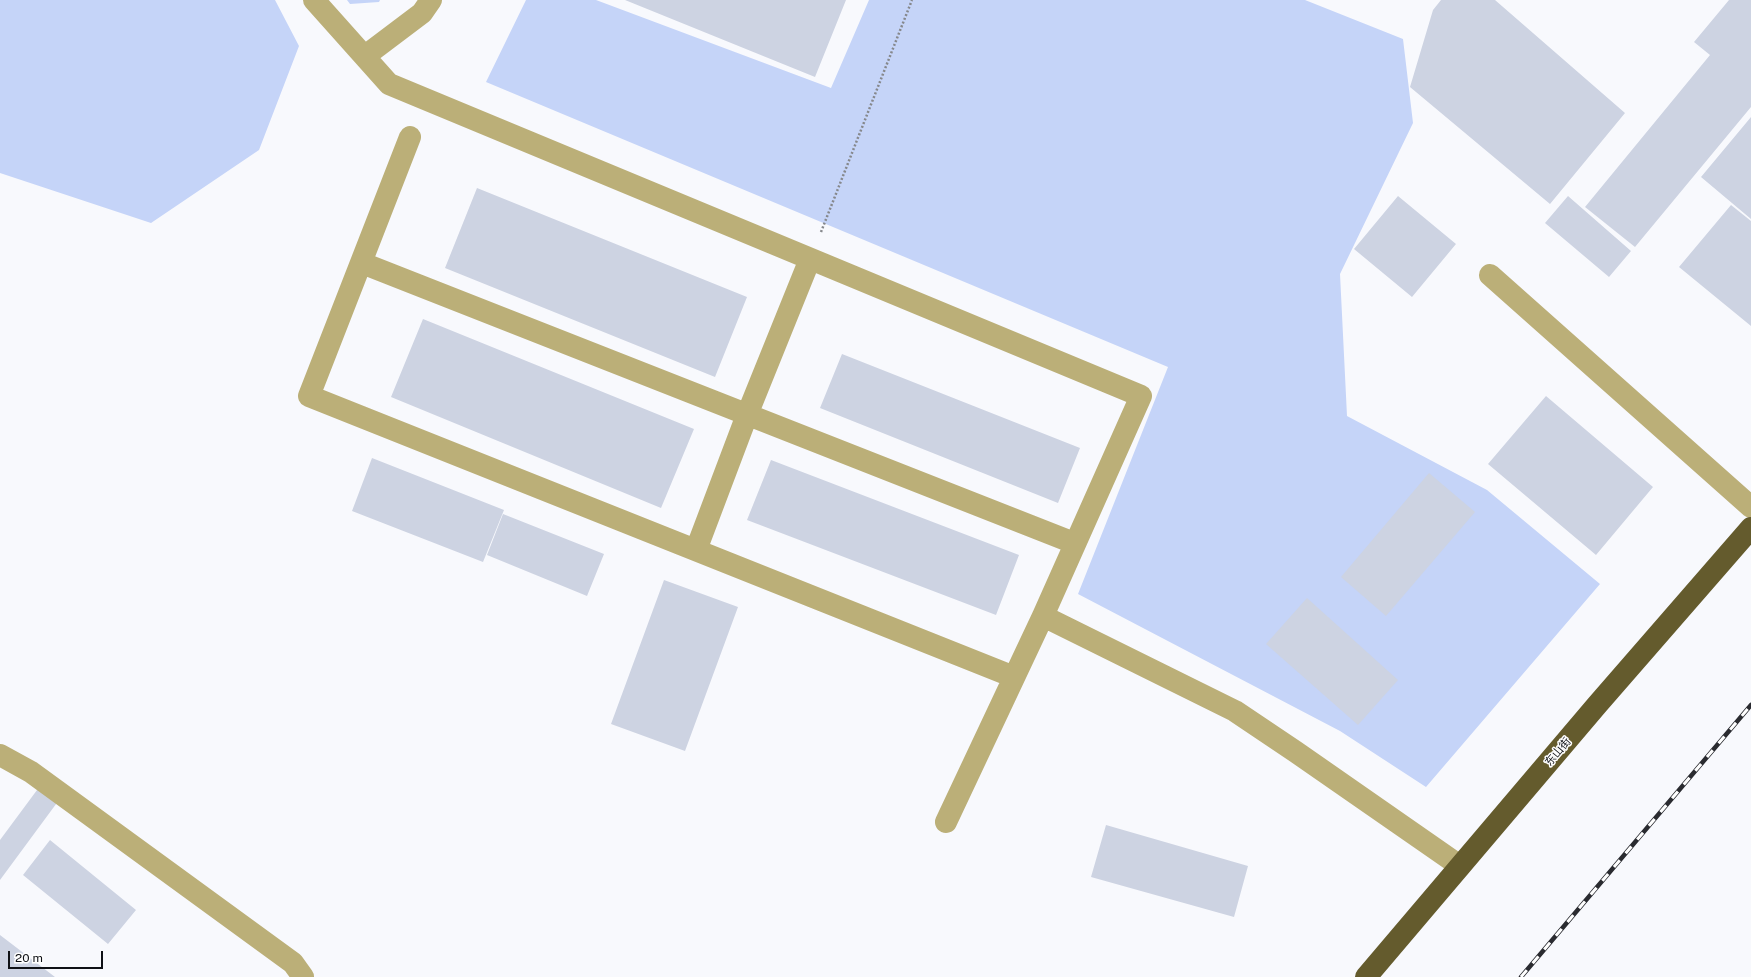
<!DOCTYPE html>
<html>
<head>
<meta charset="utf-8">
<style>
	body { margin:0 }
	#map { position:relative; width:1751px; height:977px; overflow:hidden; background:#f8f9fd; font-family:"Public Sans",sans-serif }
	canvas { display:block }
	.scale { position:absolute; left:8px; top:951px; width:95px; height:18px; box-sizing:border-box; border:2px solid #0f1116; border-top:0; padding-left:5px; font-size:12px; line-height:14px; white-space:nowrap; color:#0f1116; -webkit-text-stroke:3px #fff; paint-order:stroke }
</style>
</head>
<body>
<div id="map">
<canvas width="1751" height="977"></canvas>
<div class="scale">20 m</div>
</div>
<script>
const c = document.querySelector('canvas').getContext('2d');
c.lineJoin = 'round';
function fillPath(path, color) { c.fillStyle = color; c.fill(path, 'evenodd'); }
function stroke(path, color, width, dash) { c.strokeStyle = color; c.lineWidth = width; c.lineCap = dash ? 'butt' : 'round'; c.setLineDash(dash || []); c.stroke(path); }
function write(font, color, halo, rows, align = 'center') {
  c.font = font + ' "Public Sans","Noto Sans SC",sans-serif'; c.lineWidth = 3; c.setLineDash([]); c.textBaseline = 'middle'; c.strokeStyle = halo; c.fillStyle = color; for (const [text, x, y, turn = 0] of rows) {
    c.save(); c.translate(x, y); c.rotate((+turn || 0) * Math.PI / 180); c.textAlign = isNaN(turn) ? turn : align; if (halo) c.strokeText(text, 0, 0); c.fillText(text, 0, 0); c.restore();
  }
}
const green = new Path2D(`
	M0 0H275L299 46 259 150 151 223 0 173Z
	M347 0H380L379 2 350 4Z
	M526 0H596L831 88 869 0H1305L1403 39 1413 123 1340 274 1347 416 1487 490 1600 584 1426 787 1340 731 1078 594 1168 367 486 82Z`);
const building = new Path2D(`
	M625 0H846L815 77Z
	M1441 0H1495L1625 113 1550 204 1410 87 1433 10Z
	M1729 0H1751V107L1635 247 1585 207 1710 55 1694 42Z
	M1751 117V219L1701 177Z
	M477 188 747 297 715 377 445 268Z
	M1398 196 1456 244 1412 297 1354 249Z
	M1568 196 1631 251 1609 277 1545 223Z
	M1731 205 1751 221V326L1679 267Z
	M423 319 694 429 661 508 391 397Z
	M842 354 1080 448 1058 503 820 408Z
	M1546 396 1653 487 1596 555 1488 464Z
	M372 458 504 510 483 562 352 511Z
	M771 460 1019 555 996 615 747 520Z
	M1429 473 1475 512 1386 616 1341 577Z
	M503 514 604 554 587 596 487 555Z
	M664 580 738 607 685 751 611 724Z
	M1307 598 1398 680 1358 725 1266 644Z
	M40 786 59 800 0 880V840Z
	M1106 825 1248 866 1234 917 1091 877Z
	M50 840 136 910 108 944 23 875Z
	M0 935 55 977H0Z`);
const path = new Path2D(`
	M821 232 912 0`);
const minor = new Path2D(`
	M314 0 389 84 1141 396 1043 616 1235 711 1296 752 1460 866
	M365 56 422 13 431 0
	M410 137 309 396 1014 677
	M362 263 1074 543
	M1490 275 1751 507
	M696 550 747 415 810 259
	M0 755 31 772 293 963 303 977
	M946 822 1043 616`);
const highway = new Path2D(`
	M1366 977 1597 705 1751 528`);
const rail = new Path2D(`
	M1521 977 1751 705`);
const streetNames = [
	["东山街",1558,752,-50]
];
fillPath(green, '#c5d4f8');
fillPath(building, '#cdd3e2');
stroke(path, '#86888c', 2.5, [2, 2]);
stroke(minor, '#bbaf78', 22);
stroke(highway, '#645b2d', 22);
stroke(rail, '#2a2b30', 4.5);
stroke(rail, '#fff', 3, [9]);
write('11px', '#0f1116', '#fff', streetNames);
</script>
</body>
</html>
